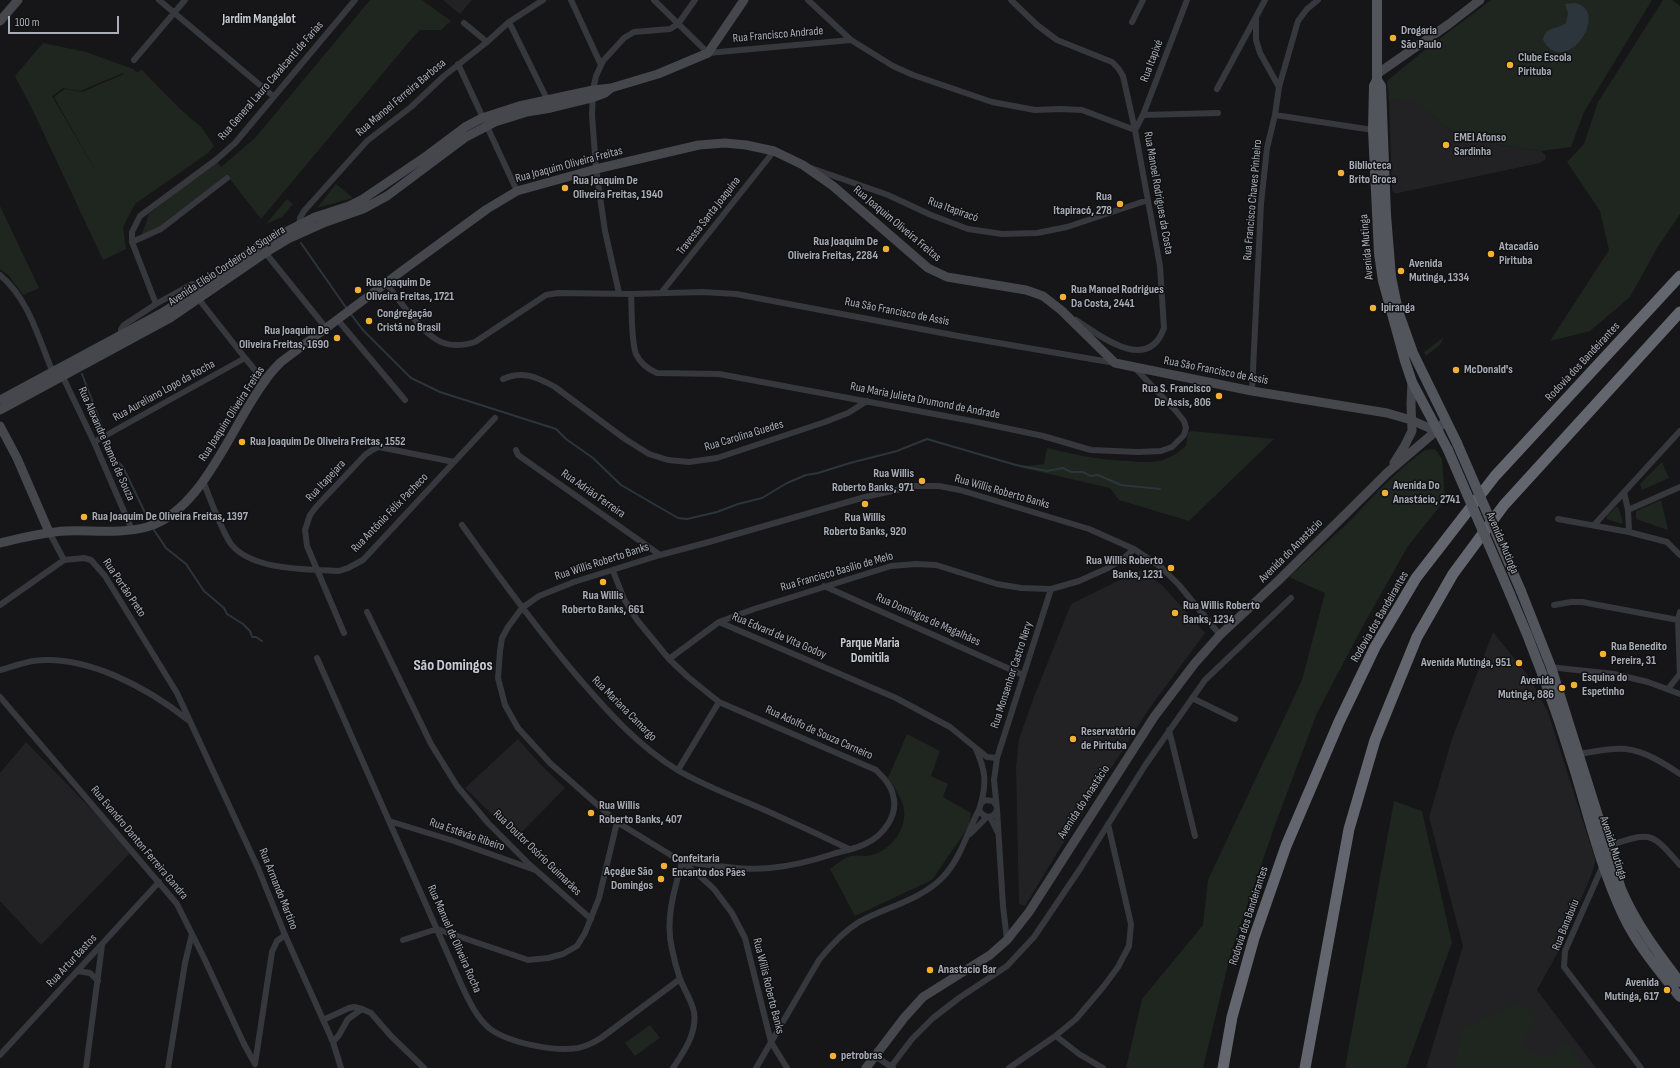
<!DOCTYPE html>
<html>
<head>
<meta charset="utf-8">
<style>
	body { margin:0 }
	#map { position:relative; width:1680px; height:1068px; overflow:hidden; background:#161618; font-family:"Sofia Sans Condensed",sans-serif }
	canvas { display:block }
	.scale { position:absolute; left:8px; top:16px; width:111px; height:18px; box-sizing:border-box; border:2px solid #a8adb8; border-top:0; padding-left:5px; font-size:12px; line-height:14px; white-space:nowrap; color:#a8adb8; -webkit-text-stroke:3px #111113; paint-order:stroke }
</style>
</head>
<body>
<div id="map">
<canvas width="1680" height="1068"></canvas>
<div class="scale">100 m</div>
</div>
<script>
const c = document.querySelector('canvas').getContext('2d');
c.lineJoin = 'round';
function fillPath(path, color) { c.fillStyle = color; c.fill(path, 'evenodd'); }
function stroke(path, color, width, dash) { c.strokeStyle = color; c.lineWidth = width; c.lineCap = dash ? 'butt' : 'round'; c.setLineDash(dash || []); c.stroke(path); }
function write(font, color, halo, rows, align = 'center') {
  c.font = font + ' "Sofia Sans Condensed",sans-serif'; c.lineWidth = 3; c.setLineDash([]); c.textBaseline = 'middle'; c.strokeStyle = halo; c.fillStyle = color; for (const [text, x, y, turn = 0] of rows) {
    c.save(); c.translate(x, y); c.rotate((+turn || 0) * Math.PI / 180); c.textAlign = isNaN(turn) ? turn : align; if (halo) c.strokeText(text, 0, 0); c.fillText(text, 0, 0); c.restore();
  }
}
const built = new Path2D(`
	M443 0H472L460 14Z
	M1411 97 1462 139 1541 151 1546 156 1545 160 1540 163 1398 193H1394L1392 189 1389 101Z
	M1140 570 1162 585 1205 633 1149 709 1057 853 1025 906 1019 904 1016 767 1019 739 1034 697 1071 604Z
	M1493 632 1530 678 1548 712 1595 859V863L1590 878 1563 943 1537 990 1596 1068H1426L1463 946 1429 817 1452 739Z
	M518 739 540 764 565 788 516 838 465 788Z
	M26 742 132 851 41 945 0 901V773Z`);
const green = new Path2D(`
	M370 0H422L451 21 441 30H420L414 36 261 219 226 174V175L160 227 141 237 149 214 216 160 221 167 255 138Z
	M1491 0H1652L1584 112 1571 147 1541 151 1462 139 1411 98 1389 101 1387 81 1426 49Z
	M1663 0H1672L1680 6V214L1657 248 1630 297 1590 331 1550 341 1609 250 1600 211 1567 162 1584 144 1598 102Z
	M43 43 86 52 133 69 137 72 142 70 179 108 202 128 214 146 208 153 135 204 123 227 126 249 103 260 36 117 15 76ZM123 73 124 74 82 92 65 89 54 97 98 175 52 96 63 88 80 91Z
	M336 184 353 198 317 208Z
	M287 199 293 204 282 217 266 224Z
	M0 206 39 288 23 295 9 276 0 269Z
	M1444 337 1440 345 1426 356 1424 352Z
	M1192 431 1274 439 1189 521 1119 500 1110 488 1018 467 1044 464 1047 448C1076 455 1099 460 1129 461 1139 462 1152 463 1163 460 1172 457 1179 452 1186 446L1188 432Z
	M1435 449 1442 459 1445 500 1408 546 1364 624 1317 713 1275 825 1231 952 1203 1068H1126L1142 999 1203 925 1208 880 1302 680 1325 593 1289 577 1348 523 1380 489 1408 463 1425 450Z
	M1662 462 1669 478 1642 490 1640 484Z
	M1661 500 1668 530 1636 519V511Z
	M1616 507H1618L1623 522 1621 524 1607 519V516Z
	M907 734 940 751 931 776 948 784 943 797 971 813 969 826 932 880 855 916 830 869C836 865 844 857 851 856 858 855 865 857 872 855 893 849 909 826 903 805 900 795 894 787 888 778Z
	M1394 801 1422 811 1452 943 1406 1068H1345Z
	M1519 1002 1536 1017 1521 1046 1537 1057 1553 1055 1564 1041 1585 1068H1454L1462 1029Z
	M650 1025 660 1038 635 1056 625 1043Z`);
const water = new Path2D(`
	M1575 3C1612 11 1565 80 1543 40 1546 26 1556 30 1566 23L1568 13 1565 4Z`);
const stream = new Path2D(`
	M301 243 347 309
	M350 313 363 330 411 378 440 392 556 429 566 439 593 458 621 485 678 518 687 519 717 512 738 504 762 498 787 483 806 475 818 473 850 463 897 451 927 439 1016 465 1047 471 1063 468 1071 472H1083L1090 476 1098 475 1121 485 1160 489
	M82 374 114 458 123 467 150 523
	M152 527 166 548 186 564 204 591 224 608 227 614 243 624 250 631 252 637H256L262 641`);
const street = new Path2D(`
	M159 0 273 96
	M571 0 601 65
	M654 0 708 53 851 40
	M808 0 851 40 893 66 913 75 992 102 1035 110 1060 109 1082 110 1135 130 1143 115 1187 0
	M1011 0 1037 25 1057 40 1112 62 1118 68 1123 76 1135 130 1160 266 1164 328C1148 374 1100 336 1076 320
	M1256 17V40L1260 53 1279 87
	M509 22 549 103
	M1132 22 1143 0
	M464 23 487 42
	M134 60 185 0
	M458 64 517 191
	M1217 89 1265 0
	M1143 115 1218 113
	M1275 115 1373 130
	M811 168 888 195 931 215 968 229 1002 234 1037 233 1067 227 1148 200
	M299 228 300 218 304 211 367 141 411 107 444 76 487 42 509 22 543 0
	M132 242 161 229 227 178
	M264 251 326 328
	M0 275C30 300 39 341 54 375
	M386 283C399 300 424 337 444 343 455 347 465 345 475 342L546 295 558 293 631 294 703 292 736 294 958 336 1115 363
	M619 293 605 231 596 169 592 115 593 90 596 76 603 61 624 38 634 32 670 29 678 24 695 0
	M661 293 774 151
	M631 294C632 308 631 342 636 354 640 363 648 369 657 373L719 374 972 421 1043 436 1091 450 1138 452 1161 451 1172 447 1184 435 1186 428 1184 421 1176 411 1134 367
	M197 297 245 358 264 381
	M156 304 132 242V232L140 216 217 159 235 143 355 0
	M337 319 405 400
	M121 335V329L124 325 156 304 192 284 203 286
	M61 373 94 442 132 530
	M503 379C522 370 537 377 555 387L625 439 649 454 668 460 689 462 717 458 825 422 848 413 867 401
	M1252 391 1261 204 1267 148 1275 115 1279 87 1298 21 1307 9 1318 0
	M94 442 245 358
	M516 450 518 455 660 555
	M203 481C210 498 221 530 231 544 252 571 308 569 339 571L348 568 363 560 495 418
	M1624 492 1628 510 1629 532
	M1628 510 1680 487
	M1558 519 1629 532 1667 542 1680 555
	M462 525C499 577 536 628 577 676 607 711 639 747 679 771 707 787 737 798 767 811 794 823 822 836 849 849
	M1594 525 1680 431
	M49 532 64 560
	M613 571 624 599 637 620 669 659 688 677 719 702 876 770C883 777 891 785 893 795 899 815 883 836 865 844 855 849 843 851 833 854 812 861 792 866 770 868 741 871 710 864 682 862
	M824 586 1023 675
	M0 605 64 560 84 558 91 560 105 576 177 693 258 868 285 935 333 1042 341 1068
	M1554 605 1571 602H1582L1678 620
	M367 612 431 744 457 786 488 823 529 864 591 919
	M1680 612 1678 620 1680 676
	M719 622 896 698 950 727 987 757 997 758
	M344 633 307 546 305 530 310 515 316 507 365 455 372 450 379 447 454 462
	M317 658 461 984C468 999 476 1017 489 1028 508 1043 555 1052 578 1048 587 1046 593 1043 601 1038L680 979
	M669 659 719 622 754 609 891 566 916 564 936 565 997 584 1021 588 1051 589 1079 581 1108 568 1123 559 1134 549
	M1549 667 1614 674 1648 682 1680 694
	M0 670C11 667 22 663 33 661 86 654 148 688 188 720
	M1668 689 1679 675
	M0 697 177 904 204 958 244 1044 255 1064
	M1192 698 1235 719
	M1169 730 1195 836
	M976 749C985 770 987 781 981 803
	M1577 752 1579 754C1594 752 1611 747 1626 749 1645 751 1665 764 1680 774
	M678 770 719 702
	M996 805 993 801 985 800 981 803 979 810C984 819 994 819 997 809L994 780 997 758 1051 589
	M997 809 1003 906 1007 940
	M990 817 998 833
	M389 821 454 841 535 870
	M970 834 987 817
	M1607 849V846C1651 833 1649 829 1680 865
	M1603 865 1565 951 1564 967 1641 1068
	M403 940 437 929 528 960 548 958 563 954 577 946 585 933 599 898 617 822
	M77 971 90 973 98 981
	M323 1020 349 1008 354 1007 362 1009 371 1013 391 1036 424 1068
	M1056 1036 1079 1054 1103 1068
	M333 1042 339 1035 348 1019 362 1009
	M0 1055 159 882
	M875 1056 893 1068
	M255 1064 272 952 277 941 285 935
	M86 1068 102 945
	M168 1068 185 963 192 934
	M673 1068C679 1059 686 1049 690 1039 701 1011 690 1003 680 979 677 970 674 959 672 949 665 920 674 891 682 862
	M756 1068 819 960C831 945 843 932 859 922 886 907 921 900 943 877 961 858 967 832 979 810
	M787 1068 771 1042 745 938 732 913 714 889 702 878 682 862 617 822 550 763 518 728 505 705 498 678 500 651 502 638 508 627 522 608 539 596 574 582 660 555 709 542 865 497 914 486H939L960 490 1089 529 1134 549 1161 567 1179 585 1220 635
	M890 1068 912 1039 933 1018 959 998 1007 966 1034 937 1080 869 1146 764 1205 680 1291 598
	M1009 1068 1054 1037 1076 1019 1104 986 1118 967 1129 946 1131 924 1108 824`);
const secondary = new Path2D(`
	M0 21 18 0
	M1377 74 1449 24 1480 0
	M0 400 160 314 194 293 260 245 315 217 349 206 363 199 425 157 465 127 482 118 519 106 593 90 611 88 658 74 708 53 744 0
	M0 410 170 318 265 253 288 239 326 222 363 209 387 196 466 137 495 122 527 112 551 108 592 98 605 93 610 89
	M0 426 17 458 49 532
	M1394 463 1404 447 1412 431 1411 404 1412 382
	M0 543C22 538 43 532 66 531 92 530 121 534 147 527 203 511 232 424 265 381 269 374 275 368 281 362L406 268 487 209 517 191 596 169 699 145 725 143 746 145 774 151 803 165 833 186 928 268 947 277 1026 290 1043 296 1061 310 1115 363 1252 391 1387 413 1411 420 1436 431
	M866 1068 904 1018 923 997 990 955 1007 940 1029 912 1154 717 1195 663 1220 635 1279 580 1387 473 1436 431 1446 420`);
const primary = new Path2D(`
	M1377 0V80L1381 86 1386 215 1391 277 1398 311 1413 353 1457 443
	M1377 80 1374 86 1373 130 1379 253 1383 281 1405 361 1412 382 1448 450
	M1521 591 1551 667 1621 889C1636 924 1657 952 1680 982
	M1510 594C1535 651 1556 709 1574 768 1589 817 1601 869 1623 915 1637 945 1660 972 1680 997`);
const highway = new Path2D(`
	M1223 1068 1232 1017 1254 938 1286 846 1339 722 1375 647 1416 578 1495 476 1680 276
	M1305 1068 1349 829 1375 740 1417 637 1453 574 1504 505 1680 312`);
const primaryBridge = new Path2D(`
	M1457 443 1521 591
	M1448 450 1510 594`);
const markers = [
	[1393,38,4,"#f2b134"],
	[1510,65,4,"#f2b134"],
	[1446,145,4,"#f2b134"],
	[1341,173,4,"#f2b134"],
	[565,188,4,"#f2b134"],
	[1120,204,4,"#f2b134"],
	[886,249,4,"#f2b134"],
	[1491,254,4,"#f2b134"],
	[1401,271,4,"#f2b134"],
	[358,290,4,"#f2b134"],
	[1063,297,4,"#f2b134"],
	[1373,308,4,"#f2b134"],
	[369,321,4,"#f2b134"],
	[337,338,4,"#f2b134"],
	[1456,370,4,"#f2b134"],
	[1219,396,4,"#f2b134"],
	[242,442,4,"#f2b134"],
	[922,481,4,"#f2b134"],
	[1385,493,4,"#f2b134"],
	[865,504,4,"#f2b134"],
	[84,517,4,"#f2b134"],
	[1171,568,4,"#f2b134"],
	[603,582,4,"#f2b134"],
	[1175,613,4,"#f2b134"],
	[1603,654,4,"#f2b134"],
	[1519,663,4,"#f2b134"],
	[1574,685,4,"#f2b134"],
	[1562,688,4,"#f2b134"],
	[1073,739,4,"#f2b134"],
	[591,813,4,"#f2b134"],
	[664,866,4,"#f2b134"],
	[661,879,4,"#f2b134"],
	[930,970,4,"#f2b134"],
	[1667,990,4,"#f2b134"],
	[833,1056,4,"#f2b134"]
];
const poiNames = [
	["Drogaria",1401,31],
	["São Paulo",1401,45],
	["Clube Escola",1518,58],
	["Pirituba",1518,72],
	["EMEI Afonso",1454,138],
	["Sardinha",1454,152],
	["Biblioteca",1349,166],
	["Brito Broca",1349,180],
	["Rua Joaquim De",573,181],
	["Oliveira Freitas, 1940",573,195],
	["Rua",1112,197,"right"],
	["Itapiracó, 278",1112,211,"right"],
	["Rua Joaquim De",878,242,"right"],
	["Oliveira Freitas, 2284",878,256,"right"],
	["Atacadão",1499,247],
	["Pirituba",1499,261],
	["Avenida",1409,264],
	["Mutinga, 1334",1409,278],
	["Rua Joaquim De",366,283],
	["Oliveira Freitas, 1721",366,297],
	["Rua Manoel Rodrigues",1071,290],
	["Da Costa, 2441",1071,304],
	["Ipiranga",1381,308],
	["Congregação",377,314],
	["Cristã no Brasil",377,328],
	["Rua Joaquim De",329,331,"right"],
	["Oliveira Freitas, 1690",329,345,"right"],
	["McDonald's",1464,370],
	["Rua S. Francisco",1211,389,"right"],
	["De Assis, 806",1211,403,"right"],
	["Rua Joaquim De Oliveira Freitas, 1552",250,442],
	["Rua Willis",914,474,"right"],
	["Roberto Banks, 971",914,488,"right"],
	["Avenida Do",1393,486],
	["Anastácio, 2741",1393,500],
	["Rua Joaquim De Oliveira Freitas, 1397",92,517],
	["Rua Willis",865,518,"center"],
	["Roberto Banks, 920",865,532,"center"],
	["Rua Willis Roberto",1163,561,"right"],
	["Banks, 1231",1163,575,"right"],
	["Rua Willis",603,596,"center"],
	["Roberto Banks, 661",603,610,"center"],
	["Rua Willis Roberto",1183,606],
	["Banks, 1234",1183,620],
	["Rua Benedito",1611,647],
	["Pereira, 31",1611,661],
	["Avenida Mutinga, 951",1511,663,"right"],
	["Esquina do",1582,678],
	["Espetinho",1582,692],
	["Avenida",1554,681,"right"],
	["Mutinga, 886",1554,695,"right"],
	["Reservatório",1081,732],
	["de Pirituba",1081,746],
	["Rua Willis",599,806],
	["Roberto Banks, 407",599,820],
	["Confeitaria",672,859],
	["Encanto dos Pães",672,873],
	["Açogue São",653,872,"right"],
	["Domingos",653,886,"right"],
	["Anastacio Bar",938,970],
	["Avenida",1659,983,"right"],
	["Mutinga, 617",1659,997,"right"],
	["petrobras",841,1056]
];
const streetNames = [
	["Rua Francisco Andrade",778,35,-5],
	["Rua Itapixé",1152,61,-69],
	["Rua General Lauro Cavalcanti de Farias",271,81,-49],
	["Rua Manoel Ferreira Barbosa",401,98,-40],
	["Rua Joaquim Oliveira Freitas",569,165,-15],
	["Rua Manoel Rodrigues da Costa",1158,193,80],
	["Rua Francisco Chaves Pinheiro",1253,200,-85],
	["Rua Itapiracó",953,210,20],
	["Travessa Santa Joaquina",709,216,-52],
	["Rua Joaquim Oliveira Freitas",897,224,40],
	["Avenida Mutinga",1367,247,-95],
	["Avenida Elísio Cordeiro de Siqueira",227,266,-33],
	["Rua São Francisco de Assis",897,312,11],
	["Rodovia dos Bandeirantes",1583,362,-47],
	["Rua São Francisco de Assis",1216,371,11],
	["Rua Aureliano Lopo da Rocha",164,391,-29],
	["Rua Maria Julieta Drumond de Andrade",925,401,11],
	["Rua Joaquim Oliveira Freitas",232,414,-57],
	["Rua Carolina Guedes",744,436,-17],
	["Rua Alexandre Ramos de Souza",106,444,66],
	["Rua Itapejara",326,481,-47],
	["Rua Willis Roberto Banks",1002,492,16],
	["Rua Adrião Ferreira",593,494,35],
	["Rua Antônio Félix Pacheco",390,513,-46],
	["Avenida Mutinga",1502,543,67],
	["Avenida do Anastácio",1291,551,-45],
	["Rua Willis Roberto Banks",602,562,-18],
	["Rua Francisco Basílio de Melo",837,572,-16],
	["Rua Portão Preto",124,588,56],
	["Rodovia dos Bandeirantes",1380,617,-60],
	["Rua Domingos de Magalhães",928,620,24],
	["Rua Edvard de Vita Godoy",779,636,23],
	["Rua Monsenhor Castro Nery",1012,675,-72],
	["Rua Mariana Camargo",624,709,45],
	["Rua Adolfo de Souza Carneiro",819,733,24],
	["Avenida do Anastácio",1084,802,-57],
	["Rua Estêvão Ribeiro",467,835,19],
	["Rua Evandro Danton Ferreira Gandra",139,843,50],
	["Avenida Mutinga",1613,848,72],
	["Rua Doutor Osório Guimarães",537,853,44],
	["Rua Armando Martino",278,889,68],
	["Rodovia dos Bandeirantes",1249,916,-72],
	["Rua Banabuiu",1566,925,-68],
	["Rua Manuel de Oliveira Rocha",454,939,66],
	["Rua Artur Bastos",72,961,-47],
	["Rua Willis Roberto Banks",768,986,76]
];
const neighbourhoodNames = [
	["Jardim Mangalot",259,20],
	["Parque Maria",870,644],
	["Domitila",870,659]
];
const districtNames = [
	["São Domingos",453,666]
];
fillPath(built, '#222225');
fillPath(green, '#1e261f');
fillPath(water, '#2c353c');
stroke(stream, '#2c353c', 2);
stroke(street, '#37383d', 6);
stroke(secondary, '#45474d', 9);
stroke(primary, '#53555c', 10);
stroke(highway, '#63666e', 11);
stroke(primaryBridge, '#53555c', 10);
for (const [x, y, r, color] of markers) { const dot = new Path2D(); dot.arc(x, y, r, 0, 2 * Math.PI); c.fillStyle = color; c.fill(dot); stroke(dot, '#111113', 1.5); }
write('bold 12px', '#a8adb8', '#111113', poiNames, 'left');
write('12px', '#a8adb8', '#111113', streetNames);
write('bold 13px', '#c9ccd4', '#111113', neighbourhoodNames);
write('bold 16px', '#c9ccd4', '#111113', districtNames);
</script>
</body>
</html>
